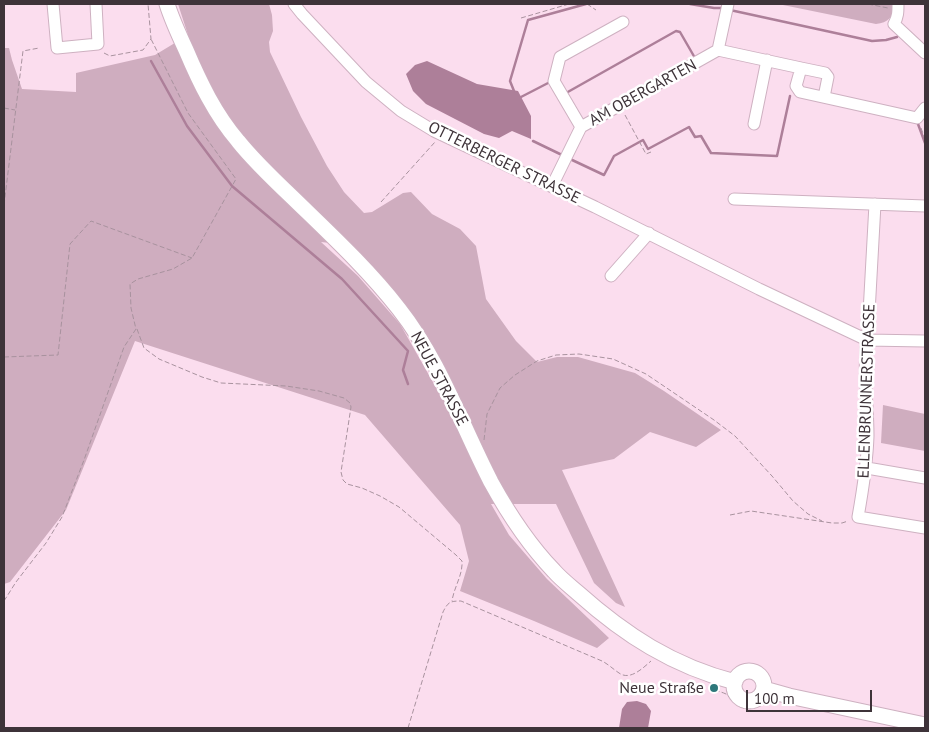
<!DOCTYPE html>
<html>
<head>
<meta charset="utf-8">
<style>
	body { margin:0 }
	#map { position:relative; width:929px; height:732px; overflow:hidden; background:#fbddee; font-family:"PT Sans",sans-serif }
	canvas { display:block }
	.frame { position:absolute; inset:0; border:5px solid #3e3339; pointer-events:none }
	.scale { position:absolute; left:746px; top:690px; width:126px; height:22px; box-sizing:border-box; border:2px solid #3e3339; border-top:0; padding-left:6px; font-size:15px; line-height:18px; white-space:nowrap; color:#3e3339; -webkit-text-stroke:4px #fff; paint-order:stroke }
</style>
</head>
<body>
<div id="map">
<canvas width="929" height="732"></canvas>
<div class="frame"></div>
<div class="scale">100 m</div>
</div>
<script>
const c = document.querySelector('canvas').getContext('2d');
c.lineJoin = 'round';
function fillPath(path, color) { c.fillStyle = color; c.fill(path, 'evenodd'); }
function stroke(path, color, width, dash) { c.strokeStyle = color; c.lineWidth = width; c.lineCap = dash ? 'butt' : 'round'; c.setLineDash(dash || []); c.stroke(path); }
function write(font, color, halo, rows, align = 'center') {
  c.font = font + ' "PT Sans",sans-serif'; c.lineWidth = 5; c.setLineDash([]); c.textBaseline = 'middle'; c.strokeStyle = halo; c.fillStyle = color; for (const [text, x, y, turn = 0] of rows) {
    c.save(); c.translate(x, y); c.rotate((+turn || 0) * Math.PI / 180); c.textAlign = isNaN(turn) ? turn : align; if (halo) c.strokeText(text, 0, 0); c.fillText(text, 0, 0); c.restore();
  }
}
const green = new Path2D(`
	M178 4H269L272 15 273 31 269 42 270 52 301 117 327 166 344 192 364 213 372 212 403 193 411 192 432 214 460 229 476 246 486 299 516 341 537 362 557 357H578L635 373 664 391 721 430 696 447 650 432 614 459 562 470 625 607 616 603 594 583 556 504H491L509 535 547 579 609 638 597 648 534 621 460 591 469 561 460 525 365 415 135 341 66 510 10 582 4 584V48H9L12 60 22 89 76 92V73L155 55 188 35ZM321 242 349 245 451 387 442 398 400 324 358 276Z
	M778 4H895C894 16 888 23 876 24Z
	M883 405 925 414V451L881 443Z`);
const water = new Path2D(`
	M427 61 477 84 518 91 531 116V139L512 131 499 138 484 134 426 104 413 91 406 74 415 65Z
	M637 701 646 704 651 711 648 728H619L622 709 627 702Z`);
const stream = new Path2D(`
	M690 4 714 8H722
	M730 10 872 41 886 40 897 37
	M151 61 187 126 232 186 342 279 408 351 403 370 408 384
	M514 91 510 81 528 20 586 4
	M566 93 676 31 680 32 695 58
	M521 97 550 82
	M918 124 925 143
	M533 141 562 155
	M570 159 604 175 614 156 643 140 648 149 689 127 695 137 701 136 711 153 777 156 790 96`);
const path = new Path2D(`
	M587 4 596 10
	M868 4 888 8
	M521 18 569 4
	M104 53 110 56 143 50 151 39 148 4
	M4 108 15 110
	M625 115 646 154 651 152
	M921 128 925 139
	M381 202 435 142
	M4 205 23 51 39 48
	M137 329 144 348 159 359 202 377 221 383 286 386 319 391 344 398 350 403 351 407 341 472 343 480 347 484 362 488 380 496 399 507 456 555 462 561C463 575 454 587 452 601
	M4 357 58 355 70 244 91 221 192 258
	M484 440 487 414 500 388 515 375 537 361 556 355 579 354 613 359 646 374 714 420 735 436 772 476 793 501 808 514 822 521
	M730 515 751 511 832 523H842L848 521
	M4 601 16 582 46 543 62 517 84 460 124 347 136 329 131 308 130 284 138 279 173 269 192 258 236 179 188 113 151 39
	M715 689C719 692 722 692 726 694 730 696 732 701 735 703 745 712 755 708 766 702
	M334 728H374
	M408 728 443 612C448 602 450 601 461 601L602 661C608 664 613 669 619 673 630 681 643 668 651 661`);
const minor = new Path2D(`
	M53 4 57 48 98 44 96 4
	M294 4 302 14 366 82 401 111 434 131 595 207 759 289 867 340 925 341
	M898 4C898 12 898 17 894 24L925 53
	M718 50 728 4
	M801 68 825 73 828 77 824 97
	M754 124 767 60
	M581 127 554 81 560 57 623 22
	M552 186 581 127 718 50 801 68 796 86 800 92 917 118 925 108
	M734 199 925 206
	M875 204 868 331C862 366 868 401 868 436 867 464 863 489 858 517L925 528
	M611 276 649 233
	M867 468 925 478`);
const major = new Path2D(`
	M167 4C172 20 179 35 186 50 200 83 215 114 238 141 254 161 273 179 292 197 329 233 367 268 399 309 440 361 461 424 491 482 508 513 530 546 554 571 561 579 570 586 578 593 625 635 673 666 735 682
	M734 686a15 15 0 1 1 30 0a15 15 0 1 1-30 0Z
	M764 689 789 696 925 725`);
const markers = [
	[714,688,5,"#2d777a"]
];
const streetNames = [
	["AM OBERGARTEN",643,93,-29],
	["OTTERBERGER STRASSE",504,163,26],
	["NEUE STRASSE",439,379,62],
	["ELLENBRUNNERSTRASSE",867,391,-88]
];
const poiNames = [
	["Neue Straße",704,688]
];
fillPath(green, '#cfadbf');
fillPath(water, '#ad7f99');
stroke(stream, '#ad7f99', 2.5);
stroke(minor, '#ceb1c1', 13);
stroke(major, '#ceb1c1', 17);
stroke(path, '#a8929e', 1, [5, 2.5]);
stroke(minor, '#fff', 11);
stroke(major, '#fff', 15);
for (const [x, y, r, color] of markers) { const dot = new Path2D(); dot.arc(x, y, r, 0, 2 * Math.PI); c.fillStyle = color; c.fill(dot); stroke(dot, '#fff', 2); }
write('16px', '#3e3339', '#fff', streetNames);
write('16px', '#3e3339', '#fff', poiNames, 'right');
</script>
</body>
</html>
